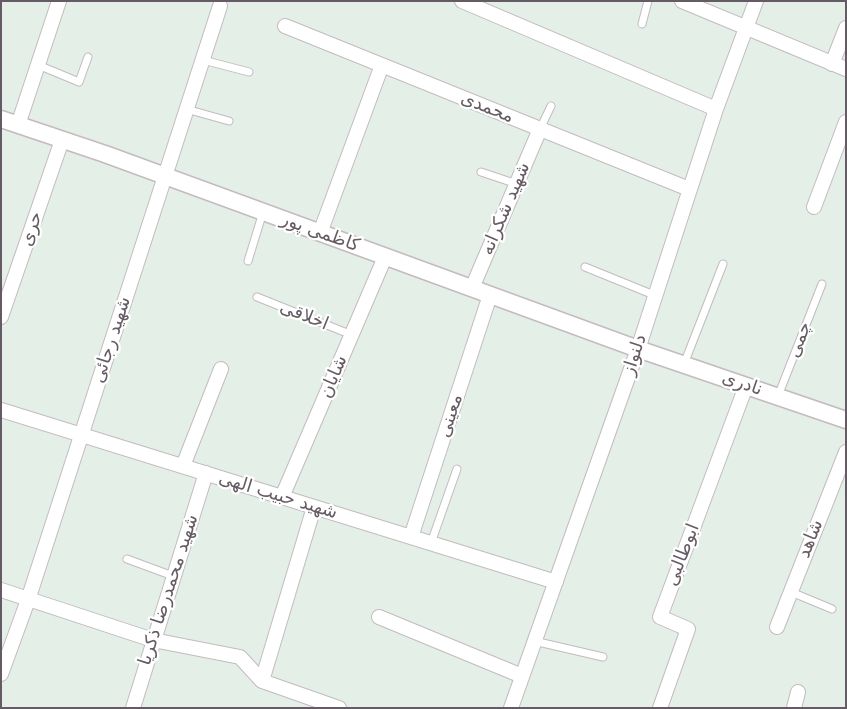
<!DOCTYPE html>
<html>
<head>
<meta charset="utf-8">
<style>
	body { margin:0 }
	#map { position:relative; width:847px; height:709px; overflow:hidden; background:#e3efe7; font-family:"DejaVu Sans",sans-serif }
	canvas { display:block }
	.frame { position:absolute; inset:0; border:2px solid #655b64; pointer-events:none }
</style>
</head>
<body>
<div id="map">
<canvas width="847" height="709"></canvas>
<div class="frame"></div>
</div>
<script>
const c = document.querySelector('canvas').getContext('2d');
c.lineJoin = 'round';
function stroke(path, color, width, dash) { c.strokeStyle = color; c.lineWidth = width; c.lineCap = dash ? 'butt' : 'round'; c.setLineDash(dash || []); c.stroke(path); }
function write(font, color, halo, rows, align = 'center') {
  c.font = font + ' "DejaVu Sans",Cairo,sans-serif'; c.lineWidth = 4.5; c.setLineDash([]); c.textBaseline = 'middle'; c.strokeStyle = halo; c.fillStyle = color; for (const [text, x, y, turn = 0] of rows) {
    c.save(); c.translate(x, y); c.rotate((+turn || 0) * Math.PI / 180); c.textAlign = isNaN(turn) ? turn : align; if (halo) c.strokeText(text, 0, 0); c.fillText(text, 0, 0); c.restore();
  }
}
const service = new Path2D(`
	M642 24 648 1
	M203 60 249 72
	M38 65 79 82 88 57
	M186 109 229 121
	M540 129 551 106
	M481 172 517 184
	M248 261 263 212
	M585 267 654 295
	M257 297 352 335
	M684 364 723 264
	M778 396 822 284
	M431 543 457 469
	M127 559 173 576
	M791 592 832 609
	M534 641 603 657`);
const minor = new Path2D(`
	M462 1 716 109
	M682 1 846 69
	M285 26 689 189
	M832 64 846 28
	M18 125 59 1
	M814 207 846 122
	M320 233 382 65
	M472 288 540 129
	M1 317 62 140
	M1 410 556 582
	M183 466 221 369
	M282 497 385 257
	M411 537 490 295
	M1 590 153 640 240 657 262 681 339 708
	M379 617 522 676
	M777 627 846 452
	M1 674 28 600 220 6
	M262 681 314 507
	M133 708 206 473
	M511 708 638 349 716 109 756 1
	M660 708 688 629 660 617 746 386
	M794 708 798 692`);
const tertiary = new Path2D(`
	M1 119 105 154 638 349 846 420`);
const streetNames = [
	["محمدی",487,108,22],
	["شهید شکرانه",506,209,-67],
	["حری",32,229,-71],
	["کاظمی پور",320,233,20],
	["اخلاقی",304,316,22],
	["شهید رجائی",112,340,-72],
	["چمی",800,340,-69],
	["دلنواز",635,355,-72],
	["شایان",334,377,-67],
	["نادری",742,384,19],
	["معینی",451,416,-72],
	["شهید حبیب الهی",278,496,17],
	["شاهد",811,539,-68],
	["ابوطالبی",683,555,-69],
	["شهید محمدرضا ذکریا",169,590,-72]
];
stroke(service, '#c3bbc1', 9);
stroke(minor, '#c3bbc1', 16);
stroke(tertiary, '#c3bbc1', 19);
stroke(service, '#fff', 7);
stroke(minor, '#fff', 14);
stroke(tertiary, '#fff', 16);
write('18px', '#655b64', '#fff', streetNames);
</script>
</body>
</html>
